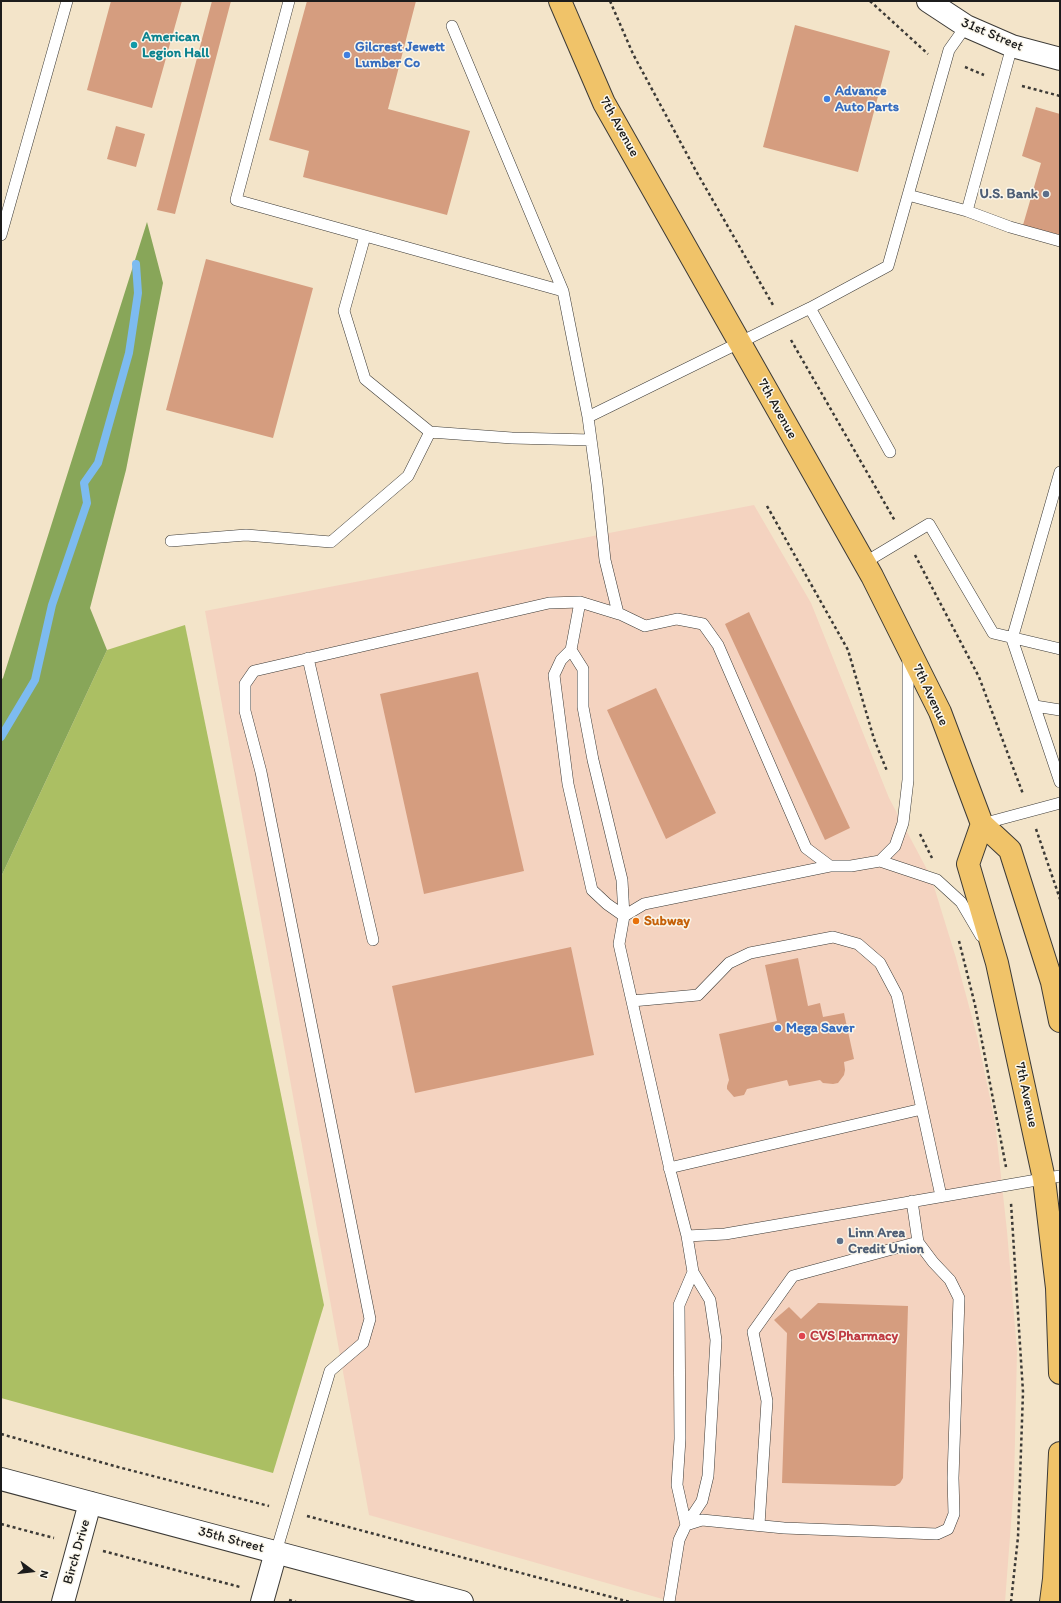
<!DOCTYPE html>
<html>
<head>
<meta charset="utf-8">
<style>
	body { margin:0 }
	#map { position:relative; width:1061px; height:1603px; overflow:hidden; background:#f3e4c9; font-family:Itim,sans-serif }
	canvas { display:block }
	.frame { position:absolute; inset:0; border:2px solid #1c1c1c; pointer-events:none }
	.north { position:absolute; left:12px; top:1551px; width:40px; height:40px; -webkit-text-stroke:3px #fbf7ec; paint-order:stroke; rotate:105deg; font-size:11px; font-weight:700; line-height:16px; text-align:center; color:#1c1c1c }
	.north::after { content:''; display:block; margin:auto; width:14px; height:18px; background:#1c1c1c; clip-path:polygon(50% 0,100% 100%,50% 72%,0 100%) }
</style>
</head>
<body>
<div id="map">
<canvas width="1061" height="1603"></canvas>
<div class="frame"></div>
<div class="north">N</div>
</div>
<script>
const c = document.querySelector('canvas').getContext('2d');
c.lineJoin = 'round';
function fillPath(path, color) { c.fillStyle = color; c.fill(path, 'evenodd'); }
function stroke(path, color, width, dash) { c.strokeStyle = color; c.lineWidth = width; c.lineCap = dash ? 'butt' : 'round'; c.setLineDash(dash || []); c.stroke(path); }
function write(font, color, halo, rows, align = 'center') {
  c.font = font + ' Itim,sans-serif'; c.lineWidth = 3; c.setLineDash([]); c.textBaseline = 'middle'; c.strokeStyle = halo; c.fillStyle = color; for (const [text, x, y, turn = 0] of rows) {
    c.save(); c.translate(x, y); c.rotate((+turn || 0) * Math.PI / 180); c.textAlign = isNaN(turn) ? turn : align; if (halo) c.strokeText(text, 0, 0); c.fillText(text, 0, 0); c.restore();
  }
}
const built = new Path2D(`
	M754 505 811 603 889 798 931 877 956 958 977 1036 995 1122 1007 1231 1017 1351 1014 1484 1005 1602H673L369 1515 205 611Z`);
const green = new Path2D(`
	M185 625 324 1305 273 1473 1 1398V877L107 650Z`);
const forest = new Path2D(`
	M147 222 163 283 126 470 90 608 107 650 1 877V680L3 678Z`);
const stream = new Path2D(`
	M1 737 35 680 52 605 87 503 84 483 98 463 129 353 138 293 136 264`);
const building = new Path2D(`
	M111 1H182L152 108 87 90Z
	M212 1H231L175 214 157 210Z
	M307 1H416L388 109 470 131 447 215 303 177 309 151 269 140Z
	M795 25 890 51 858 172 763 147Z
	M1036 107 1060 114V235L1023 225 1041 163 1022 156Z
	M116 126 145 134 136 167 107 159Z
	M206 259 313 288 273 438 166 410Z
	M749 612 850 828 825 840 725 624Z
	M478 672 524 871 424 894 380 694Z
	M656 688 716 813 666 839 607 710Z
	M571 947 594 1055 415 1093 392 986Z
	M798 958 808 1006 820 1003 823 1017 844 1013 854 1059 844 1062 845 1070 844 1075 838 1083 833 1084 823 1083 820 1080 789 1086 787 1080 747 1089 744 1095 734 1097 727 1089V1086L729 1080 719 1034 777 1021 765 965Z
	M818 1303 908 1306 903 1478 900 1483 895 1486 782 1483 787 1333 774 1320 789 1307 801 1319Z`);
const path = new Path2D(`
	M610 1 633 54 696 171 773 305
	M870 1 928 54
	M965 67 984 75
	M1022 86 1060 96
	M791 340 895 521
	M767 506 848 650 874 739 887 771
	M915 555 979 677 1023 794
	M1036 829 1060 899
	M920 834 932 858
	M959 941 975 1005 1006 1167
	M1 1434 118 1467 269 1506
	M307 1516 630 1602
	M1 1524 54 1538
	M103 1551 240 1587
	M289 1600 296 1602
	M1011 1602 1018 1537 1023 1392 1011 1203`);
const service = new Path2D(`
	M289 1 236 200 563 291 588 417
	M452 26 563 291
	M908 195 967 211 1010 227 1060 241
	M967 211 1012 46
	M1 235 67 1
	M365 236 344 311 365 379 430 432
	M810 308 888 266 949 50 966 26
	M1060 472 1012 639 1060 782
	M171 541 246 535 331 542 408 476 430 432 512 438 591 440
	M864 563 929 524 993 633 1060 649
	M580 602 571 650 561 660 554 675 568 784 592 890 607 904 624 916
	M571 650 583 669V707L593 760 622 880 624 916
	M308 658 373 940
	M908 658V780L903 823 895 846 880 861 937 880 961 902 981 936
	M1035 706 1060 710
	M982 824 1060 803
	M880 861 851 866H830L806 848 718 645 703 624 677 619 645 626 618 613 605 560 597 484 588 417 810 308 890 452
	M830 866 644 904 624 916 619 944 671 1174 687 1236 725 1234 1060 1176
	M632 1001 698 995 729 963 750 953 833 937 858 944 880 963 897 995 941 1196
	M669 1168 922 1109
	M686 1525 702 1501 708 1476 716 1340 710 1300 693 1272 687 1236
	M686 1525 677 1485 680 1439 679 1305 693 1272
	M759 1525 767 1401 753 1332 793 1276 918 1242
	M276 1552 330 1371 363 1343 370 1319 261 772 245 711V684L254 671 549 603 580 602 619 614
	M669 1602 679 1540 686 1525 702 1520 784 1528 937 1534 948 1529 954 1514 953 1478 959 1298 950 1280 933 1262 918 1242 912 1201`);
const minor = new Path2D(`
	M928 1 966 26 1012 46 1060 59
	M63 1602 90 1503
	M262 1602 276 1552`);
const tertiary = new Path2D(`
	M1 1479 462 1602`);
const primary = new Path2D(`
	M560 1 604 103 872 576 940 712 982 824 1010 850 1052 982 1060 1021
	M982 824 968 864 997 963 1044 1179 1057 1288 1060 1373
	M1051 1602 1054 1579 1060 1453`);
const markers = [
	[134,45,4,"#0f9aa8"],
	[347,55,4,"#3f7fe0"],
	[827,99,4,"#3f7fe0"],
	[1046,194,4,"#5c6f8a"],
	[636,921,4,"#e8710a"],
	[778,1028,4,"#3f7fe0"],
	[840,1241,4,"#5c6f8a"],
	[802,1336,4,"#e0444e"]
];
const streetNames = [
	["31st Street",992,35,23],
	["7th Avenue",619,127,61],
	["7th Avenue",777,409,61],
	["7th Avenue",930,695,65],
	["7th Avenue",1026,1095,78],
	["35th Street",231,1540,15],
	["Birch Drive",77,1552,-74]
];
const cultureNames = [
	["American",142,37],
	["Legion Hall",142,53]
];
const shopNames = [
	["Gilcrest Jewett",355,47],
	["Lumber Co",355,63],
	["Advance",835,91],
	["Auto Parts",835,107],
	["Mega Saver",786,1028]
];
const serviceNames = [
	["U.S. Bank",1038,194],
	["Linn Area",848,1233,"left"],
	["Credit Union",848,1249,"left"]
];
const foodNames = [
	["Subway",644,921]
];
const healthNames = [
	["CVS Pharmacy",810,1336]
];
fillPath(built, '#f4d3c0');
fillPath(green, '#abbf63');
fillPath(forest, '#88a659');
stroke(stream, '#7dbbf0', 8);
fillPath(building, '#d59d7f');
stroke(service, '#3c3a36', 12);
stroke(minor, '#3c3a36', 24);
stroke(tertiary, '#3c3a36', 24);
stroke(primary, '#3c3a36', 24);
stroke(path, '#3c3a36', 2.5, [3, 3]);
stroke(service, '#fff', 11);
stroke(minor, '#fff', 22);
stroke(tertiary, '#fff', 22);
stroke(primary, '#f0c369', 22);
for (const [x, y, r, color] of markers) { const dot = new Path2D(); dot.arc(x, y, r, 0, 2 * Math.PI); c.fillStyle = color; c.fill(dot); stroke(dot, '#fbf7ec', 1.5); }
write('14px', '#1c1c1c', '#fbf7ec', streetNames);
write('bold 14px', '#0d838f', '#fbf7ec', cultureNames, 'left');
write('bold 14px', '#366cbe', '#fbf7ec', shopNames, 'left');
write('bold 14px', '#4e5e75', '#fbf7ec', serviceNames, 'right');
write('bold 14px', '#c56008', '#fbf7ec', foodNames, 'left');
write('bold 14px', '#be3a42', '#fbf7ec', healthNames, 'left');
</script>
</body>
</html>
